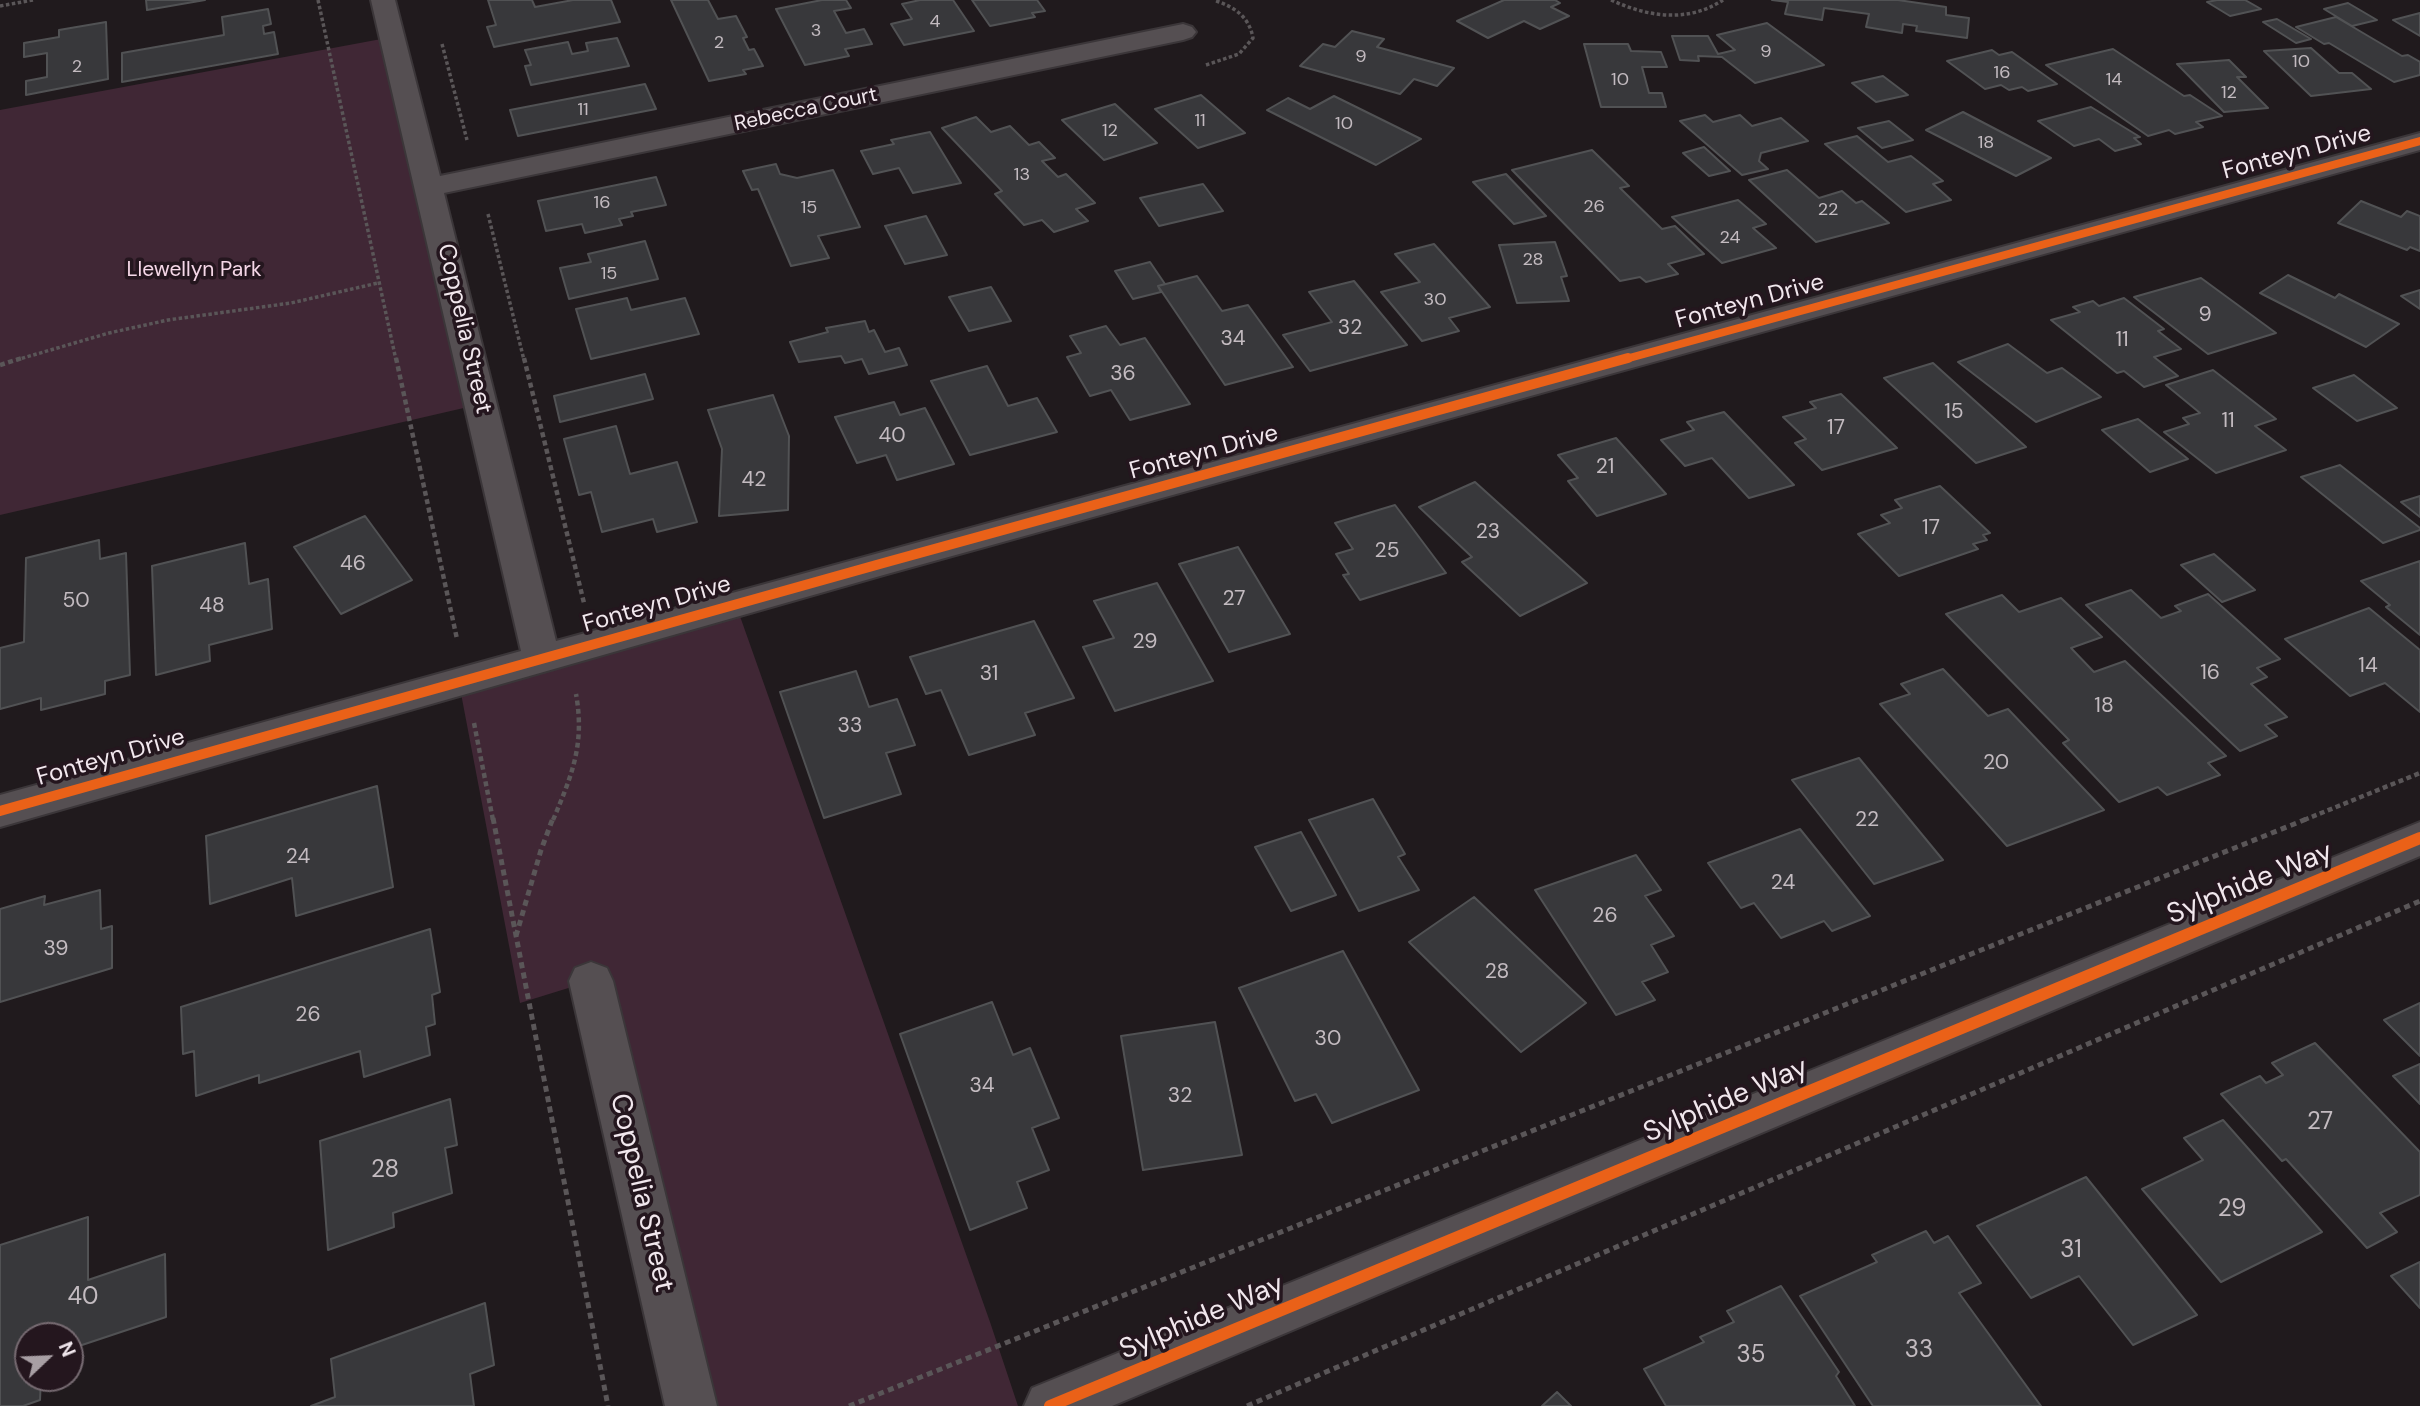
<!DOCTYPE html>
<html>
<head>
<meta charset="utf-8">
<style>
	body { margin:0 }
	#map { position:relative; width:2420px; height:1406px; overflow:hidden; background:#201a1d; font-family:"DM Sans",sans-serif }
	canvas { display:block }
	.north { position:absolute; left:14px; top:1322px; width:70px; height:70px; box-sizing:border-box; background:#24161e; border:2px solid #766a71; border-radius:50%; rotate:67deg; font-size:19px; font-weight:700; line-height:28px; text-align:center; color:#f1e7ed }
	.north::after { content:''; display:block; margin:auto; width:24px; height:32px; background:#a89fa4; clip-path:polygon(50% 0,100% 100%,50% 72%,0 100%) }
</style>
</head>
<body>
<div id="map">
<canvas width="2420" height="1406"></canvas>
<div class="north">N</div>
</div>
<script>
const c = document.querySelector('canvas').getContext('2d');
c.lineJoin = 'round';
function fillPath(path, color) { c.fillStyle = color; c.fill(path, 'evenodd'); }
function stroke(path, color, width, dash) { c.strokeStyle = color; c.lineWidth = width; c.lineCap = dash ? 'butt' : 'round'; c.setLineDash(dash || []); c.stroke(path); }
function write(font, color, halo, rows, align = 'center') {
  c.font = font + ' "DM Sans",sans-serif'; c.lineWidth = 7; c.setLineDash([]); c.textBaseline = 'middle'; c.strokeStyle = halo; c.fillStyle = color; for (const [text, x, y, turn = 0] of rows) {
    c.save(); c.translate(x, y); c.rotate((+turn || 0) * Math.PI / 180); c.textAlign = isNaN(turn) ? turn : align; if (halo) c.strokeText(text, 0, 0); c.fillText(text, 0, 0); c.restore();
  }
}
const green = new Path2D(`
	M392 37 481 404 0 515V110Z
	M736 605 990 1322 1018 1406H691L591 981 520 1003 459 683Z`);
const building = new Path2D(`
	M146 0H205L147 10Z
	M488 0H532L535 7 573 0H611L620 22 494 47 487 27 496 25Z
	M671 0H708L718 19 736 16 747 37 743 38 749 50 754 49 763 66 743 70 746 74 709 81Z
	M822 0H846L851 8 834 11 846 33 864 29 872 44 845 49 849 56 805 65 776 9Z
	M920 0H953L974 31 904 45 891 24 912 19 902 4Z
	M972 0H1037L1045 11 1032 13 1035 17 990 26Z
	M1504 0H1555L1560 3 1551 7 1569 16 1540 29 1524 21 1488 38 1457 21Z
	M1772 0H1898L1946 7V15L1969 18 1967 38 1916 31 1917 26 1903 24 1902 33 1866 27 1869 14 1824 8 1822 20 1785 14 1788 2Z
	M2217 0H2245L2261 9 2230 16 2207 2Z
	M2348 3 2377 20 2352 26 2324 9Z
	M268 9 271 24 263 26 264 34 274 32 278 54 122 82V53L224 35 222 17Z
	M2420 13V36L2393 20Z
	M2336 17 2402 56 2408 55 2420 62V75L2394 82 2329 43 2324 44 2296 27Z
	M2277 19 2311 39 2296 43 2263 22Z
	M106 22 108 79 26 95V81L47 77V53L24 57V43L59 37V30Z
	M1767 23 1824 65 1755 83 1722 57 1698 56 1699 61 1680 60 1672 36H1708L1718 54 1735 50 1717 35Z
	M1352 31 1384 39 1377 47 1454 68 1437 86 1414 79 1400 94 1300 66 1323 44 1335 47Z
	M617 38 629 66 531 85 525 66 531 65 525 50 568 42 572 54 588 51 586 43Z
	M1584 44H1628L1631 51 1661 52 1667 67H1642L1649 93H1662L1666 107H1601Z
	M2311 48 2339 73H2352L2371 89 2311 96 2264 51Z
	M2113 49 2184 96 2190 95 2222 116 2196 122 2203 127 2175 134 2169 130 2148 136 2046 65Z
	M1992 50 1999 55 2012 52 2057 84 2028 91 2022 87 2009 90 2001 85 1985 89 1947 61Z
	M2229 60 2246 77H2237L2268 108 2224 112 2177 64Z
	M1883 76 1908 95 1876 102 1852 83Z
	M645 84 656 109 518 136 510 110Z
	M1201 95 1245 133 1198 148 1155 109Z
	M1334 96 1421 139 1376 165 1267 110 1288 98 1310 109Z
	M1115 104 1157 143 1104 160 1062 120Z
	M2091 107 2140 137 2134 138 2141 144 2115 151 2099 139 2074 146 2038 121Z
	M1963 112 2051 158 2016 176 1926 130Z
	M1705 115 1713 122 1740 115 1752 126 1781 118 1808 141 1761 153 1759 161 1768 169 1742 175 1680 121Z
	M976 117 991 132 1010 126 1029 145 1039 142 1055 158 1042 161 1058 177 1066 174 1095 203 1076 209 1088 221 1054 232 1042 220 1024 225 995 194 1002 191 942 128Z
	M1889 121 1913 140 1882 148 1858 128Z
	M930 132 961 183 913 193 899 168 873 174 861 151 894 144 891 140Z
	M1857 136 1888 162 1911 156 1943 181 1933 184 1951 200 1906 212 1825 144Z
	M1704 147 1730 171 1709 176 1683 153Z
	M1592 150 1629 186 1620 188 1662 229 1675 226 1704 254 1668 264 1678 274 1646 282 1640 277 1620 281 1512 170Z
	M776 164 780 174 797 178 833 170 860 227 818 236 829 258 791 266 758 189 752 190 743 171Z
	M1787 170 1819 198 1842 191 1856 203 1862 201 1889 223 1816 242 1749 180Z
	M1506 174 1546 216 1514 224 1473 182Z
	M656 177 666 205 631 212 633 216 619 219 622 225 585 233 582 224 546 231 538 201Z
	M1203 184 1223 211 1159 226 1140 198Z
	M1738 200 1766 224 1753 228 1776 248 1722 263 1672 217Z
	M2361 201 2401 217 2407 211 2420 216V251L2410 247 2407 250 2338 223Z
	M926 216 947 255 905 264 885 226Z
	M645 241 658 279 569 299 560 268 591 262 588 254Z
	M1555 242 1567 276 1561 277 1569 301 1517 303 1499 245Z
	M1434 244 1490 307 1449 318 1459 331 1422 341 1381 292 1420 282 1395 254Z
	M1150 262 1165 284 1158 286 1161 292 1133 299 1115 271Z
	M2288 275 2335 298 2339 294 2399 324 2366 347 2260 293Z
	M1197 276 1222 311 1248 305 1293 367 1225 385 1158 286Z
	M2201 278 2276 333 2208 354 2134 297Z
	M1354 281 1407 345 1310 371 1283 335 1332 322 1309 292Z
	M991 287 1011 321 969 331 949 297Z
	M2420 290V309L2401 296Z
	M627 298 631 310 685 298 699 334 591 359 576 309Z
	M2124 298 2164 329 2158 331 2181 349 2154 357 2178 376 2144 387 2124 371 2117 373 2051 320 2080 312 2073 307 2093 301 2099 306Z
	M865 321 869 332 874 330 885 352 899 348 907 365 869 374 862 359 845 363 841 356 799 362 790 342 828 332 826 328Z
	M1106 326 1120 345 1145 338 1190 404 1130 420 1111 390 1090 396 1067 357 1081 353 1070 336Z
	M2008 344 2047 373 2062 368 2101 397 2036 422 1958 362Z
	M1933 363 2026 447 1976 463 1884 378Z
	M987 366 1008 406 1037 398 1057 432 970 455 931 381Z
	M2213 370 2276 419 2255 426 2286 450 2216 473 2164 432 2189 424 2183 418 2200 413 2166 385Z
	M645 374 653 399 560 422 554 396Z
	M2354 375 2397 408 2357 421 2313 388Z
	M1841 394 1897 448 1822 470 1795 443 1806 439 1783 417 1816 408 1810 402Z
	M773 395 789 436 788 510 719 516 722 449 708 410Z
	M894 402 900 415 925 408 954 464 897 480 886 455 857 463 835 417Z
	M1724 412 1794 485 1749 498 1712 458 1685 466 1661 440 1694 430 1687 422Z
	M2138 419 2188 459 2150 472 2102 430Z
	M616 426 630 474 677 462 697 522 657 532 653 519 602 532 591 492 579 495 564 439Z
	M1616 438 1666 494 1597 516 1568 481 1578 478 1558 455Z
	M2340 465 2420 528V530L2383 543 2301 477Z
	M1475 482 1587 583 1520 616 1462 562 1472 557 1419 507Z
	M1940 486 1990 533 1983 535 1987 540 1973 544 1978 549 1899 576 1858 534 1890 523 1881 515 1902 508 1895 500Z
	M2420 496V517L2401 502Z
	M1395 505 1446 573 1360 600 1343 575 1349 574 1336 554 1353 549 1335 523Z
	M365 516 412 580 341 614 294 547Z
	M99 540 100 559 126 553 130 675 105 681V694L41 710V698L0 709V648L24 642 26 558Z
	M245 543 249 584 268 579 272 629 209 645 210 661 156 675 152 566Z
	M1238 547 1290 634 1229 652 1179 564Z
	M2214 554 2255 590 2222 602 2181 565Z
	M2420 561V635L2386 607 2390 605 2361 581Z
	M1157 583 1213 681 1115 711 1083 647 1114 638 1094 601Z
	M2131 590 2161 618 2181 611 2175 606 2208 594 2280 659 2257 668 2267 677 2251 684 2287 717 2265 725 2277 736 2240 751 2086 605Z
	M2002 595 2019 612 2061 598 2102 637 2071 648 2094 672 2125 661 2226 756 2208 763 2220 775 2167 795 2158 787 2119 802 2063 743 2069 740 1946 614Z
	M2369 608 2420 650V712L2385 683 2350 696 2285 639Z
	M1034 621 1074 698 1025 713 1035 735 969 755 941 690 926 694 910 657Z
	M1943 669 1988 716 2008 709 2104 810 2007 846 1880 704 1910 694 1901 684Z
	M856 671 869 707 897 699 915 745 886 753 901 794 824 818 780 692Z
	M1859 758 1943 860 1874 884 1792 780Z
	M377 786 393 887 296 916 292 878 210 904 206 836Z
	M1373 799 1405 854 1398 857 1419 890 1359 911 1309 820Z
	M1800 829 1870 916 1832 931 1824 921 1781 938 1754 903 1741 908 1708 863Z
	M1301 832 1336 895 1291 911 1255 847Z
	M1636 855 1661 890 1645 896 1674 936 1651 945 1668 972 1642 982 1655 1000 1616 1015 1535 890Z
	M100 890 101 929 112 926V968L0 1002V909L45 896 44 905Z
	M1474 897 1586 1003 1521 1052 1409 942Z
	M430 929 440 992 432 995 435 1024 426 1027 430 1055 364 1077 360 1051 259 1083V1075L196 1096 194 1051 183 1054 181 1007Z
	M1343 951 1419 1090 1332 1123 1316 1094 1295 1101 1239 988Z
	M992 1002 1013 1055 1030 1048 1059 1118 1032 1128 1049 1170 1017 1182 1027 1208 970 1230 900 1034Z
	M2420 1003V1056L2384 1020Z
	M1215 1022 1242 1155 1143 1170 1121 1036Z
	M2315 1043 2420 1152V1195L2380 1213 2397 1232 2367 1248 2286 1159 2282 1161 2221 1094 2260 1076 2266 1083 2283 1075 2272 1063Z
	M2420 1064V1104L2393 1076Z
	M450 1099 457 1145 445 1148 452 1193 393 1213 394 1227 328 1250 320 1141Z
	M2223 1120 2322 1232 2221 1282 2142 1189 2203 1160 2184 1138Z
	M2086 1177 2197 1315 2133 1345 2079 1276 2031 1298 1977 1226Z
	M88 1217V1280L165 1254 166 1317 70 1349V1336H28V1378H41L40 1400 23 1406H0V1245Z
	M1926 1231 1934 1243 1948 1236 1981 1283 1959 1293 2041 1406H1873L1800 1296 1877 1262 1872 1255Z
	M2420 1262V1308L2391 1276Z
	M1781 1286 1839 1372 1836 1376 1855 1406H1666L1644 1369 1704 1342 1700 1337 1734 1322 1727 1311Z
	M485 1303 494 1365 470 1374 474 1406H311L335 1397 331 1359Z
	M1557 1392 1571 1406H1542Z`);
const pathFar2 = new Path2D(`
	M318 0 396 360
	M1611 0C1648 17 1688 23 1723 0
	M0 6 33 0
	M442 44 467 140
	M1206 65 1239 54 1253 38C1249 16 1234 7 1214 0
	M488 214 524 360
	M16 360 109 333 168 320 291 303 378 283`);
const pathFar1 = new Path2D(`
	M396 358 457 639
	M524 358 584 603
	M0 365 22 358
	M474 723 493 820
	M553 820C572 775 585 744 576 694
	M2304 820 2420 773`);
const path = new Path2D(`
	M493 818 608 1406
	M516 936 541 850 553 818
	M849 1406 2309 818
	M1247 1406 2420 901`);
const minor = new Path2D(`
	M371 0H395L440 176 1183 24 1192 27 1196 32 1192 37 1183 40 444 193 556 641 2420 133V150L887 574 0 827V795L521 651Z
	M2420 822V856L1112 1406H1024L1032 1388Z
	M591 962 607 968 613 981 717 1406H665L569 981 575 968Z`);
const cyclewayFar2 = new Path2D(`
	M1622 360 2420 141`);
const cyclewayFar1 = new Path2D(`
	M0 811 887 562 1628 358`);
const cycleway = new Path2D(`
	M1050 1406 2420 838`);
const farNumbernames = [
	["4",935,22],
	["3",816,31],
	["2",719,43],
	["9",1766,52],
	["9",1361,57],
	["10",2301,62],
	["2",77,67],
	["16",2002,73],
	["10",1620,80],
	["14",2114,80],
	["12",2229,93],
	["11",583,110],
	["11",1200,121],
	["10",1344,124],
	["12",1110,131],
	["18",1986,143],
	["13",1022,175],
	["16",602,203],
	["26",1594,207],
	["15",809,208],
	["22",1828,210],
	["24",1730,238],
	["28",1533,260],
	["15",609,274],
	["30",1435,300]
];
const farStreetnames = [
	["Rebecca Court",806,110,-12]
];
const farParknames = [
	["Llewellyn Park",194,270]
];
const numberNames = [
	["9",2205,315],
	["32",1350,328],
	["34",1233,339],
	["11",2122,340],
	["36",1123,374],
	["15",1954,412],
	["11",2228,421],
	["17",1836,428],
	["40",892,436],
	["21",1605,467],
	["42",754,480],
	["17",1931,528],
	["23",1488,532],
	["25",1387,551],
	["46",353,564],
	["27",1234,599],
	["50",76,601],
	["48",212,606],
	["29",1145,642],
	["14",2368,666],
	["16",2210,673],
	["31",989,674],
	["18",2104,706],
	["33",850,726],
	["20",1996,763],
	["22",1867,820],
	["24",298,857],
	["24",1783,883],
	["26",1605,916],
	["39",56,949],
	["28",1497,972],
	["26",308,1015],
	["30",1328,1039],
	["34",982,1086],
	["32",1180,1096]
];
const streetNames = [
	["Fonteyn Drive",2297,153,-15],
	["Fonteyn Drive",1750,302,-15],
	["Coppelia Street",464,329,77],
	["Fonteyn Drive",1204,453,-15],
	["Fonteyn Drive",657,605,-16],
	["Fonteyn Drive",111,758,-16]
];
const nearNumbernames = [
	["27",2320,1123],
	["28",385,1171],
	["29",2232,1210],
	["31",2071,1251],
	["40",83,1298],
	["33",1919,1351],
	["35",1751,1356]
];
const nearStreetnames = [
	["Sylphide Way",2250,884,-22],
	["Sylphide Way",1726,1101,-23],
	["Coppelia Street",641,1193,77],
	["Sylphide Way",1202,1318,-23]
];
fillPath(green, '#402735');
fillPath(building, '#38383b');
stroke(building, '#515254', 2);
stroke(minor, '#3b3639', 4);
stroke(pathFar2, '#5a5658', 3.5, [3.5, 2.5]);
stroke(pathFar1, '#5a5658', 4.5, [5, 3.5]);
stroke(path, '#5a5658', 5, [6, 4.5]);
fillPath(minor, '#554f52');
stroke(cyclewayFar2, '#ea6118', 8);
stroke(cyclewayFar1, '#ea6118', 10);
stroke(cycleway, '#ea6118', 12);
write('18px', '#c3bbc0', null, farNumbernames);
write('21px', '#f1e7ed', '#24161e', farStreetnames);
write('21px', '#f5d7e7', '#24161e', farParknames);
write('21px', '#c3bbc0', null, numberNames);
write('24px', '#f1e7ed', '#24161e', streetNames);
write('24px', '#c3bbc0', null, nearNumbernames);
write('28px', '#f1e7ed', '#24161e', nearStreetnames);
</script>
</body>
</html>
